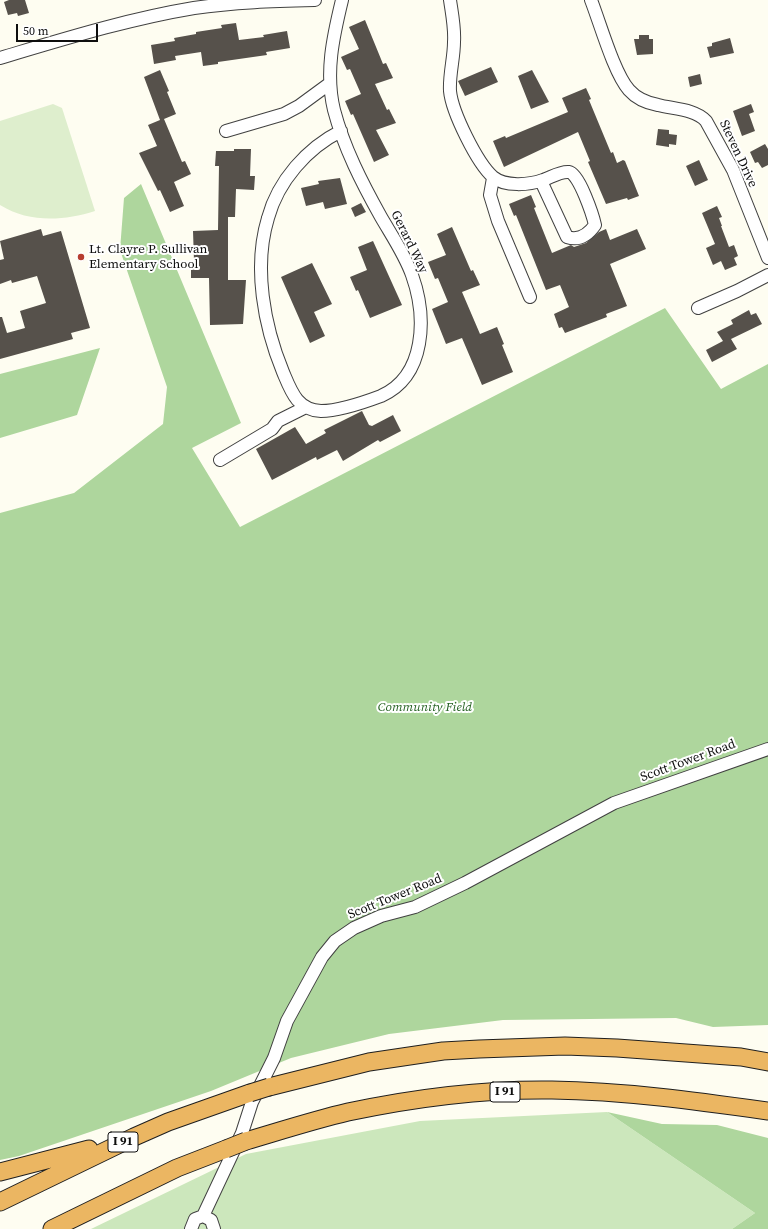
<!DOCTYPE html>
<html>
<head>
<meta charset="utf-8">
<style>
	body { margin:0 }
	#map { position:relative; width:768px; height:1229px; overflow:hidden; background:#fefdf1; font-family:"Source Serif 4",serif }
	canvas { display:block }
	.scale { position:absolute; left:16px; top:24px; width:82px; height:18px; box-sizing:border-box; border:2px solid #0e0e0e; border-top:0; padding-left:5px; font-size:12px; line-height:14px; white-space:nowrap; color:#0e0e0e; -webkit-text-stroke:3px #fff; paint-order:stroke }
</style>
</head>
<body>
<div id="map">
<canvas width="768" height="1229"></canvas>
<div class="scale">50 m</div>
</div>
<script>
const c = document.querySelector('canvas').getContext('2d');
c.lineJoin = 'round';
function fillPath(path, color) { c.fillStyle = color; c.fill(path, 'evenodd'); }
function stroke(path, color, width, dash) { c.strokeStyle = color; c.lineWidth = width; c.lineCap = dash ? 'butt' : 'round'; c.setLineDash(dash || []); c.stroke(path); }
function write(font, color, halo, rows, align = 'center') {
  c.font = font + ' "Source Serif 4",serif'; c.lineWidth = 4; c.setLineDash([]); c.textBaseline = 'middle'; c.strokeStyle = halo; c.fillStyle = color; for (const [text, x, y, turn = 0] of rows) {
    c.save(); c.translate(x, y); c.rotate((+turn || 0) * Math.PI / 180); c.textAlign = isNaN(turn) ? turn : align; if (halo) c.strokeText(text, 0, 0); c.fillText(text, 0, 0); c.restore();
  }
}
const green = new Path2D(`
	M607 1112 755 1213 732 1229H91L246 1154 420 1121Z`);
const forest = new Path2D(`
	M141 184 241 423 192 448 240 527 665 308 721 389 768 364V1025L713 1027 676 1018 503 1020 389 1034 291 1058 211 1091 19 1156 0 1160V513L74 493 163 424 167 387 120 250 124 198Z
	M100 348 77 415 0 438V374Z
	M607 1112 662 1124 717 1125 768 1138V1229H732L755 1213Z`);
const pitch = new Path2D(`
	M53 104 62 108 95 211C63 221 29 223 0 205V121Z`);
const building = new Path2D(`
	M9 0H25L29 13 18 16 17 13 8 15 4 2Z
	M365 20 383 64 386 63 393 78 375 84 387 110 389 109 396 123 376 130 389 155 374 162 353 114 351 115 345 101 361 94 350 69 347 70 341 57 359 49 349 27Z
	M236 23 239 40 264 37 263 35 287 31 290 48 266 52 267 55 218 62V64L203 66 201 52 175 56 176 60 154 64 151 45 175 41 174 38 196 34V32L222 28 221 25Z
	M639 35H649V39H653V54L637 55 634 39H639Z
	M730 38 734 53 710 58 707 47 712 46V43Z
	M491 67 498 82 465 96 458 81Z
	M160 70 169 91 167 92 176 114 164 119 182 162 185 161 191 174 174 182 184 206 170 212 160 190 158 191 139 153 157 146 148 125 160 120 144 77Z
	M532 70 549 102 531 109 518 76Z
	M700 74 702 84 690 87 688 77Z
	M586 88 591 99 589 100 611 153 613 152 617 163 623 160 625 161 639 196 628 200 627 198 606 204 588 162 590 161 578 132 504 167 493 141 505 136 506 138 568 112 562 98Z
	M751 104 754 112 749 114 755 131 742 136 733 111Z
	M658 129 669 130V134L677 135 676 145 669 144V147L656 145Z
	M765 144 768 149V165L762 168 758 162 755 163 750 152Z
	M234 149H251L250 176H255L254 190 236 189 235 217H228V280H246L243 324 210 325 209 278H191V261H194L193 231 218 230 219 166H215L216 151H234Z
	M699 160 708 180 695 186 686 166Z
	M340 178 347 204 325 209 323 202 306 206 301 188 319 184 318 181Z
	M531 195 536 207 534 208 552 253 571 245 574 247 586 243 599 232 606 229 610 240 637 229 646 249 610 264 627 306 606 314 607 317 565 333 562 327 559 328 554 314 569 307 560 285 546 290 516 215 514 216 509 204Z
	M361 203 366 212 355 217 351 208Z
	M717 206 722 217 719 218 722 226H721L729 247 734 245 738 256 734 258 737 265 725 270 721 261 713 265 706 248 715 244 702 213Z
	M452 227 471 271 473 270 480 285 462 292 480 334 497 327 504 344 502 345 513 372 482 385 462 338 446 344 432 309 448 302 438 278 435 279 428 262 446 255 437 234Z
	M41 229 43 236 61 231 90 328 71 333 73 339 0 359V317H2L7 333 25 328 20 311 46 303 37 276 12 283 11 280 0 284V260L4 259 0 241Z
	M373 241 402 305 370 318 358 290 356 291 350 277 367 270 358 247Z
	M312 263 332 304 314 312 325 336 310 343 281 277Z
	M749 310 751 315 756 313 762 324 731 339 737 349 712 362 706 350 723 341 717 332 733 324 731 320Z
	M362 411 369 425 372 426 393 415 401 431 380 442 378 440 343 461 337 450 317 460 316 457 272 480 256 449 295 427 306 444 326 433 324 430Z`);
const minor = new Path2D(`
	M450 0C452 14 455 28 454 42 454 58 449 75 450 91 452 112 477 163 493 177 505 187 529 185 543 180 550 178 560 171 569 172 579 173 593 216 595 225 588 235 579 241 567 237L541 181
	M591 0C600 23 614 73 629 90 636 98 647 103 658 105 673 109 695 109 706 121L733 170 768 258
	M0 58C64 39 128 19 194 8 234 2 275 1 315 0
	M226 131 284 114 299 106 329 84
	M341 131C307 148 278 181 268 218 253 267 264 326 283 372 291 391 297 410 321 411 338 411 365 402 381 396 426 376 427 317 412 275 405 255 392 236 381 217 362 183 344 148 334 110 325 73 333 37 342 0
	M493 178 490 195 498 221 530 297
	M698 308 737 291 768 275
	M220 460 272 429 278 421 306 407
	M203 1216 242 1133 252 1102 274 1058 287 1021 322 957 335 941 354 928 381 916 415 907 465 883 614 803 768 749
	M191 1229 195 1219 203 1216 211 1220 214 1229`);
const highway = new Path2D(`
	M269 1087 369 1062 443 1051 479 1049 565 1046 617 1048 741 1057 768 1062
	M246 1141C280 1131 314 1120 348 1112 414 1098 484 1089 552 1090 624 1091 696 1101 768 1111
	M0 1172 89 1149
	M0 1202 134 1137 168 1122 250 1093
	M52 1229 177 1168 226 1149`);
const highwayBridge = new Path2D(`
	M250 1093 269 1087
	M226 1149 246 1141`);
const markers = [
	[81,257,4,"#b63d2f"]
];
const shields = [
	[505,1092,30],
	[123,1142,30]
];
const shieldNames = [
	["I 91",505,1092],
	["I 91",123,1142]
];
const streetNames = [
	["Steven Drive",738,154,65],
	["Gerard Way",409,242,64],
	["Scott Tower Road",688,761,-20],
	["Scott Tower Road",395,897,-22]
];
const poiNames = [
	["Lt. Clayre P. Sullivan",89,250],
	["Elementary School",89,265]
];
const parkNames = [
	["Community Field",425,708]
];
fillPath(green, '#cce7bc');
fillPath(forest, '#aed69d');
fillPath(pitch, '#deeecd');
fillPath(building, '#56514b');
stroke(minor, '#414141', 14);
stroke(highway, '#1f1f1f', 19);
stroke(minor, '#fff', 12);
stroke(highway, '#ebb662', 17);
stroke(highwayBridge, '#1f1f1f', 19, []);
stroke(highwayBridge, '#ebb662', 17);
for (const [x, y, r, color] of markers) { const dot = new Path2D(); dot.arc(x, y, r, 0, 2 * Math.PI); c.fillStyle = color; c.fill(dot); stroke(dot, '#fff', 1.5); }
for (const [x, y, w] of shields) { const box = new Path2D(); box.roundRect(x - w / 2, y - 10, w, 20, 3); c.fillStyle = '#fff'; c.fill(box); stroke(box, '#0e0e0e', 1); }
write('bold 12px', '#0e0e0e', null, shieldNames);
write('13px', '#0e0e0e', '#fff', streetNames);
write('13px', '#0e0e0e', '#fff', poiNames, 'left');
write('italic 13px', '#266223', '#fff', parkNames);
</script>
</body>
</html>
